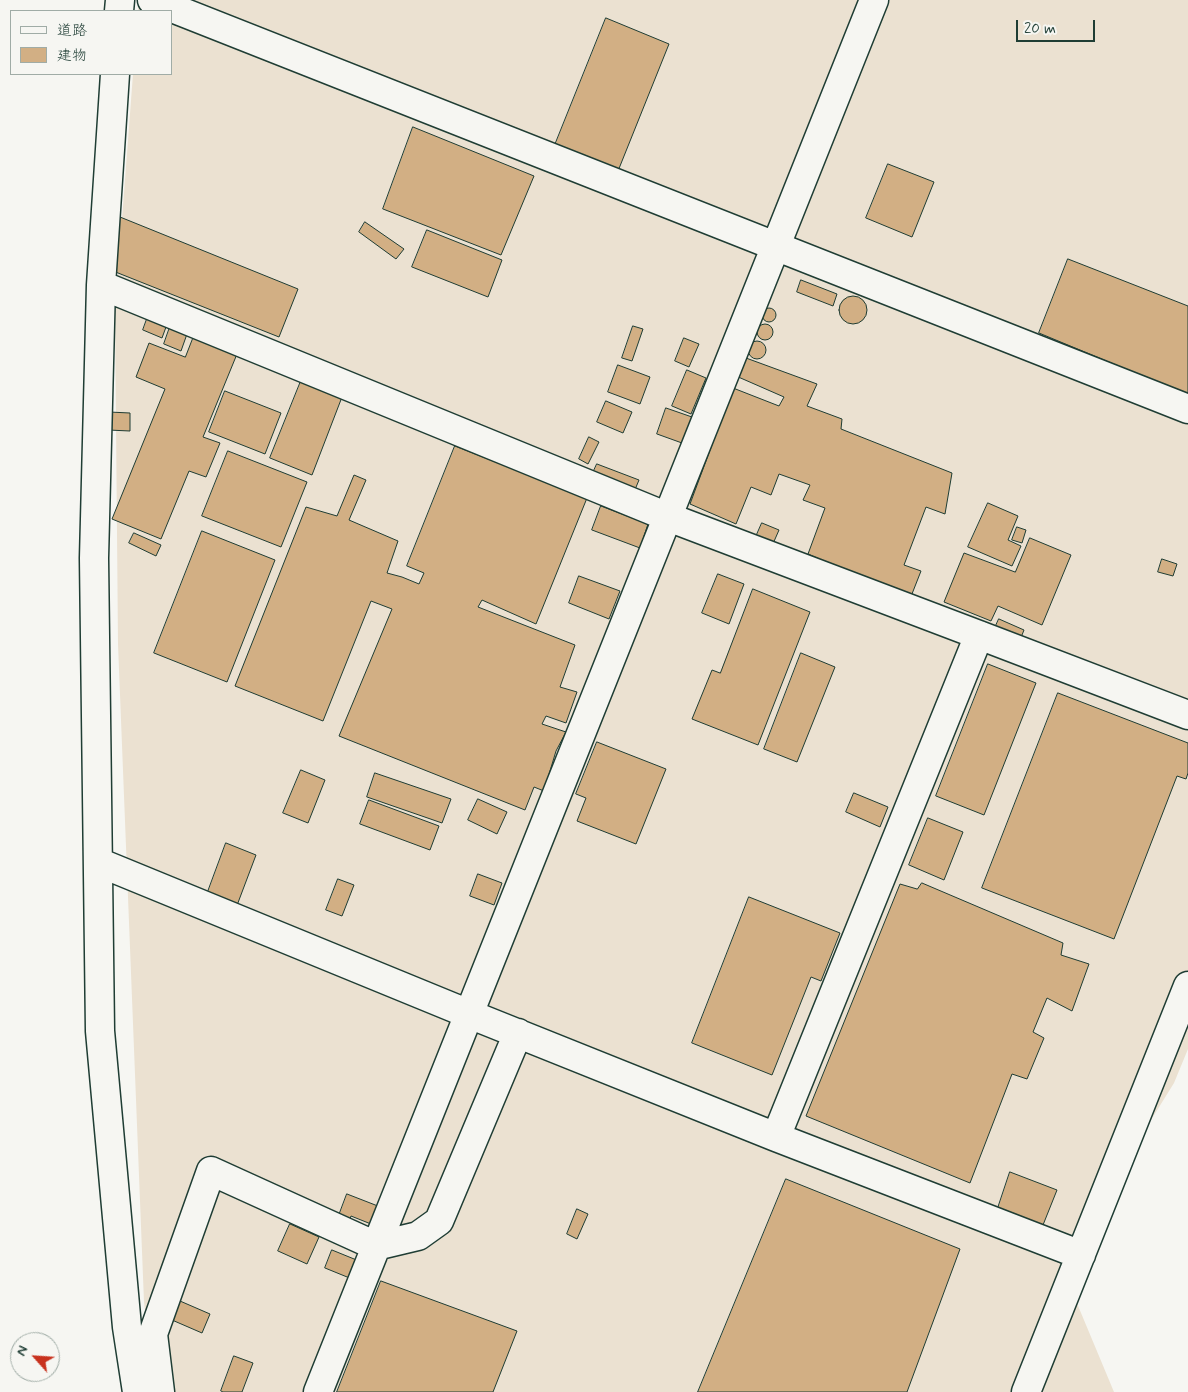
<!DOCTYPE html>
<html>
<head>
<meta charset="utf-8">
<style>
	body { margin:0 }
	#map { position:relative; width:1188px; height:1392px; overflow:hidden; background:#f6f6f2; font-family:Mynerve,"Klee One",sans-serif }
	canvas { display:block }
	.legend { position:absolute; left:10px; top:10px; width:162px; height:65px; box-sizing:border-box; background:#f6f6f2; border:1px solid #a0aca6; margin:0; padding:6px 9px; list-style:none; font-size:15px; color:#1f3d34 }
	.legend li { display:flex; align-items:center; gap:10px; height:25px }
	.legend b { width:25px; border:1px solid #a0aca6 }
	.north { position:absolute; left:10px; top:1332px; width:50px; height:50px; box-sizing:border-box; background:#f6f6f2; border:1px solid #a0aca6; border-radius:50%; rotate:296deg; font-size:14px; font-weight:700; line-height:20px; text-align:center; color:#1f3d34 }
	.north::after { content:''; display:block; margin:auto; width:18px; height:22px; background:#c8321e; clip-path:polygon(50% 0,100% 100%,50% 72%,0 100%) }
	.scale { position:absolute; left:1016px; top:20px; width:79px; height:22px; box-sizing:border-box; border:2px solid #1f3d34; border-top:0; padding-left:6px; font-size:15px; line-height:18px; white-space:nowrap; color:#1f3d34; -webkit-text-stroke:4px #f6f6f2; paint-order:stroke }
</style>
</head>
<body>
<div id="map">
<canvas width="1188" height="1392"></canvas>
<ul class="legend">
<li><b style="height:6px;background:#f6f6f2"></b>道路</li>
<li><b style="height:14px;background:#d2af84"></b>建物</li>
</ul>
<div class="north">N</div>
<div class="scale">20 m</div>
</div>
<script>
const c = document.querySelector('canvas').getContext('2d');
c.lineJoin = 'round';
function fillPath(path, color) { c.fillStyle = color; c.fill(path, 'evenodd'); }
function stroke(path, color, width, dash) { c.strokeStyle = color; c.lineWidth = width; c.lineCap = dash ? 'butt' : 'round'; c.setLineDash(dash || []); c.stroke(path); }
const built = new Path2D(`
	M139 0H1188V1049L1174 1083 1061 1265 1114 1392H155L144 1302 118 644 115 312 133 74H171V11H138Z`);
const building = new Path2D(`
	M606 18 669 44 618 171 555 145Z
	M413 127 534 176 501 255 383 209Z
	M888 164 934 182 912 237 866 218Z
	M120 217 298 289 279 337 113 271Z
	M365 222 404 249 396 259 359 232Z
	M427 230 502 260 488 297 412 267Z
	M1068 259 1188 306V395L1039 333Z
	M801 280 837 294 833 306 797 292Z
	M839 310a14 14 0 1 1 28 0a14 14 0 1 1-28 0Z
	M762 315a7 7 0 1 1 14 0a7 7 0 1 1-14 0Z
	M147 319 166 327 162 338 143 330Z
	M757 332a8 8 0 1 1 16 0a8 8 0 1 1-16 0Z
	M633 326 643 329 632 361 622 358Z
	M170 327 187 334 181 351 164 344Z
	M194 336 237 354 203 437 220 443 206 477 189 471 161 539 112 519 165 389 136 377 149 343 185 357Z
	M684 338 699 344 689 367 675 361Z
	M748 350a9 9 0 1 1 18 0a9 9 0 1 1-18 0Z
	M746 358 817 384 807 406 842 419 841 429 952 473 945 514 926 507 904 565 921 571 910 599 808 554 825 508 803 500 810 485 779 474 771 495 751 487 736 524 690 504 733 388 779 406 784 397 736 376Z
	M618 365 650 377 640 404 608 392Z
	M687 370 706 378 691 414 672 406Z
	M301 381 342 397 312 475 270 458Z
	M225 391 281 413 265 454 209 432Z
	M606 401 632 412 623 433 597 422Z
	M666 408 692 417 682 443 657 434Z
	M109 412 130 413V431L108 430Z
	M589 437 599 442 588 464 579 459Z
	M455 446 587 498 536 624 482 600 478 607 575 645 560 687 577 692 566 723 546 716 542 724 566 732 556 751 544 791 534 787 525 810 339 736 392 609 371 601 323 721 235 686 306 507 337 516 354 475 366 480 349 520 398 541 387 573 402 577 419 584 424 573 407 566Z
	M228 451 307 482 281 547 202 516Z
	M597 464 639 480 634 492 592 475Z
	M988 503 1018 516 1008 540 1021 546 1012 566 968 547Z
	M601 506 648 524 640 548 592 530Z
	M762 523 779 530 772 546 755 539Z
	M1017 527 1026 530 1022 543 1012 540Z
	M202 531 275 560 227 682 154 653Z
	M134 533 161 545 156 556 129 543Z
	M1030 538 1071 555 1042 625 998 606 991 621 944 602 964 553 1015 572Z
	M1162 559 1177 564 1173 576 1158 572Z
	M718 574 744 584 729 624 702 613Z
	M579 576 620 591 609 619 569 603Z
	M753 589 810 612 758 745 692 719 712 670 720 673Z
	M999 619 1024 630 1020 640 994 630Z
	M801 653 835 667 797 762 764 749Z
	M988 664 1036 683 984 815 936 796Z
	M1058 693 1188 743V773L1186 779 1177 776 1114 939 982 888Z
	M597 742 666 769 636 844 577 821 586 798 576 794Z
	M301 770 325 780 308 823 283 813Z
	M375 773 451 799 442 823 367 797Z
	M854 793 888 807 880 827 846 812Z
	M478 799 507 812 497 834 468 820Z
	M369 800 439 826 430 850 360 824Z
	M928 818 963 832 944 880 909 865Z
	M226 843 256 855 236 908 206 897Z
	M478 874 502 883 494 905 470 896Z
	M338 879 354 885 342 916 326 910Z
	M922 883 1063 943 1061 955 1089 964 1072 1011 1047 998 1033 1032 1044 1038 1027 1079 1012 1074 970 1183 806 1116 900 884 917 889Z
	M749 897 840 933 821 981 811 977 772 1075 692 1043Z
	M1010 1172 1057 1190 1043 1225 998 1208Z
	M786 1179 960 1249 907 1392H698Z
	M347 1194 383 1208 376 1226 351 1216 349 1222 338 1218Z
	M577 1209 588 1214 577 1239 567 1234Z
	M290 1224 319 1237 307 1264 278 1251Z
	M332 1250 359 1261 352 1279 325 1268Z
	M381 1281 517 1331 493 1392H337Z
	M180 1301 210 1314 202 1333 172 1320Z
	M234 1356 253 1363 242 1392H223L221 1391Z`);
const minor = new Path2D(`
	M152 0 1188 409
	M119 11 120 0
	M115 74 101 285 94 558 100 1031 127 1327 137 1392
	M101 285 668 517 979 635 1188 715
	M98 862 469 1014 776 1137 1081 1255
	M776 1137 979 635
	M160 1392 153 1334 211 1171 376 1246 418 1236 439 1221 518 1033
	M318 1392 874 0
	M1026 1392 1188 986`);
fillPath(built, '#ebe1d1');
fillPath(building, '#d2af84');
stroke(building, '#1f3d34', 1);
stroke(minor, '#1f3d34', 31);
stroke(minor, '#f6f6f2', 28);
</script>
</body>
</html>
